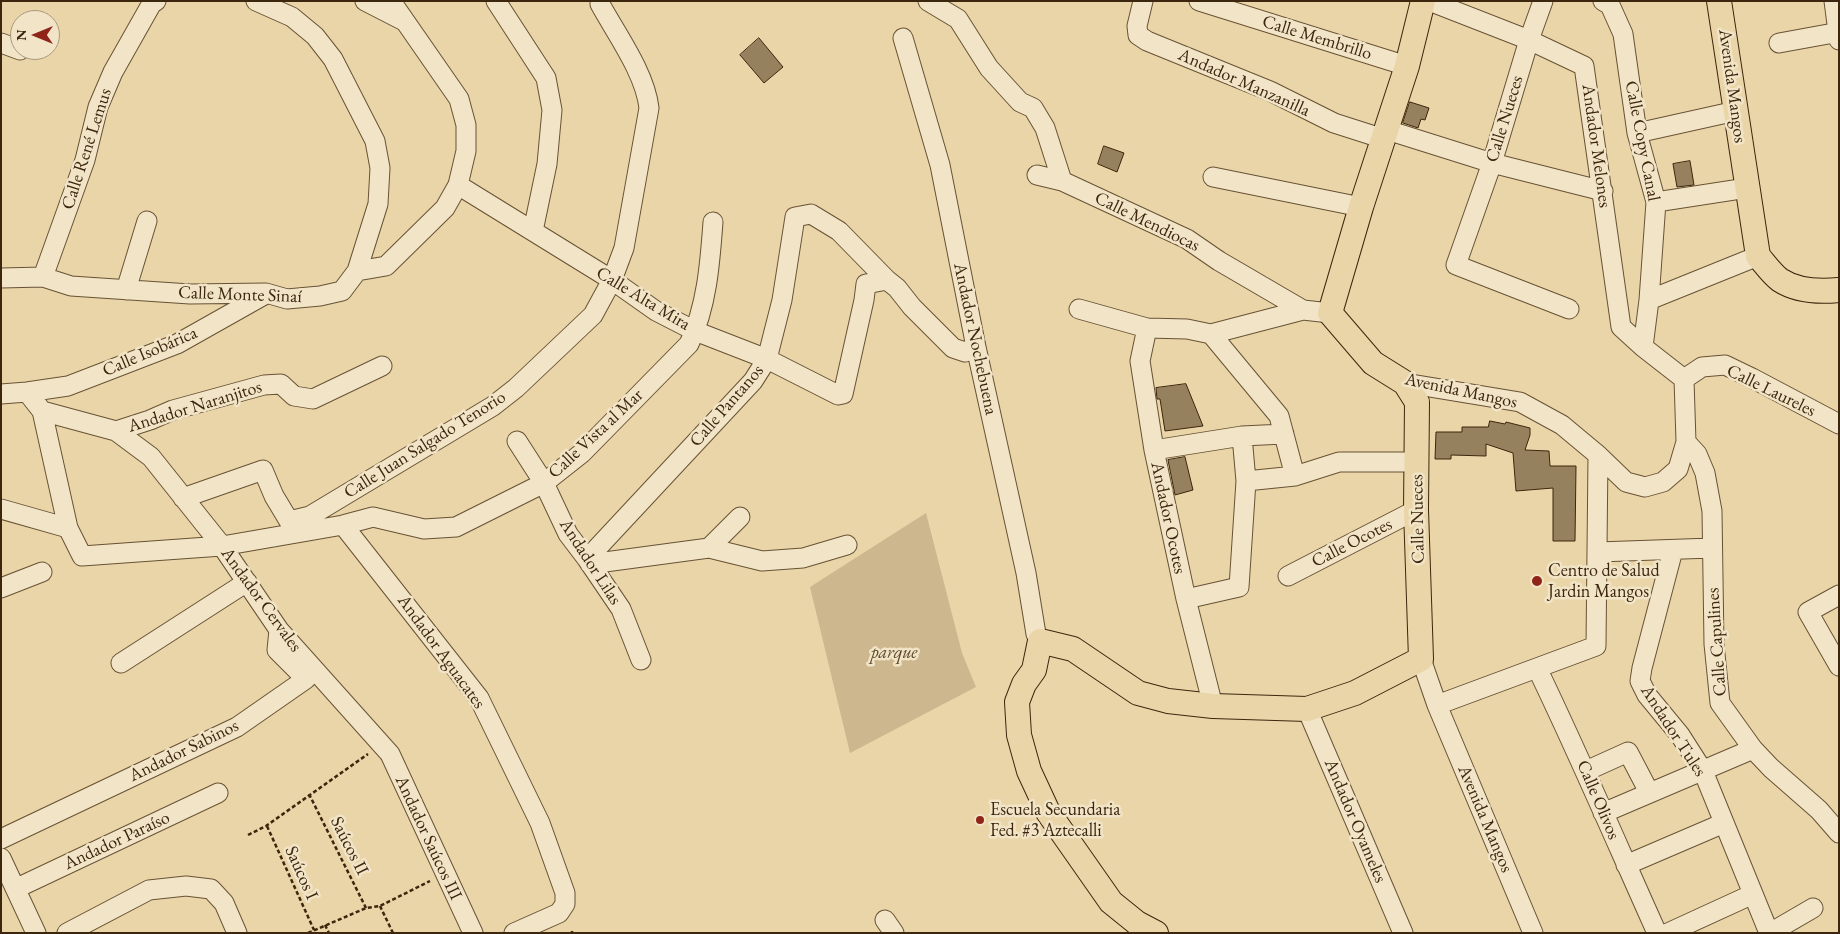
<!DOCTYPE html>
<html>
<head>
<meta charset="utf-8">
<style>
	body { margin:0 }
	#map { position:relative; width:1840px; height:934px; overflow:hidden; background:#ead5a9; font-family:"EB Garamond",serif }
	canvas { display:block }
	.frame { position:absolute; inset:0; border:2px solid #3c260d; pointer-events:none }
	.north { position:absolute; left:10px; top:10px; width:50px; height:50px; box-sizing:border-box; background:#f1e4c7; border:1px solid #a9987d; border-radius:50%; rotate:270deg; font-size:14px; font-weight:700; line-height:20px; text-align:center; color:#3c260d }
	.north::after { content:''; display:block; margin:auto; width:18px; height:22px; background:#8f2418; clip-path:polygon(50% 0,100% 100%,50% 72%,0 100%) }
</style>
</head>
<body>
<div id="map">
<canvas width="1840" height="934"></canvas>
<div class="frame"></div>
<div class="north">N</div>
</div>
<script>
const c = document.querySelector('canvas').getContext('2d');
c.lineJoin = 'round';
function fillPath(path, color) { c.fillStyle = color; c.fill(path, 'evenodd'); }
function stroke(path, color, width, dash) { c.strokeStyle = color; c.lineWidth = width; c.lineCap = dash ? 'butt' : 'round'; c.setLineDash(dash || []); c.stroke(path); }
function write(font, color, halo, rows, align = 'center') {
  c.font = font + ' "EB Garamond",serif'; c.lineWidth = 5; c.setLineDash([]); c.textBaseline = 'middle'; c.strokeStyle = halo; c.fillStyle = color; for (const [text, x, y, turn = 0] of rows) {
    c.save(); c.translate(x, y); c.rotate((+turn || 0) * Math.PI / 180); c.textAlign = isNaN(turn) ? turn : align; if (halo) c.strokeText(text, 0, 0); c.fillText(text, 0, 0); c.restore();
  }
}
const green = new Path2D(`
	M926 513 962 653 976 687 850 753 810 587Z`);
const building = new Path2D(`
	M759 38 783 67 764 83 740 55Z
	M1410 102 1429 108 1425 120 1421 119 1418 128 1403 123Z
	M1104 146 1124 153 1117 172 1098 164Z
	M1690 161 1694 185 1677 187 1673 164Z
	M1186 384 1203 426 1165 431 1160 399H1157L1156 388Z
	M1490 421 1505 424 1506 422 1530 428V435L1525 450 1549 451 1550 466H1576L1575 541H1553V488L1516 491 1513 453 1486 444V456L1451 455V459H1435L1436 432H1462V427H1488Z
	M1185 457 1193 490 1175 495 1168 460Z`);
const path = new Path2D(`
	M309 794 366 908
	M267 826 314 930
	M248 835 266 826 368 754
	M380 906 393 933
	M325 925 329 933
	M308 933 366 908 380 906 430 881
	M572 933V931`);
const minor = new Path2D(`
	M365 1 404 21
	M496 1 546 78 552 110 547 164 533 231
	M928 1 958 19 989 68 1020 102 1033 108 1045 128 1062 181
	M1143 1 1137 26 1138 35 1147 41 1270 91 1334 123 1384 139
	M1199 1 1407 66
	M1429 1 1529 40 1584 66 1621 327 1643 347 1684 379
	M1543 1 1529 40 1492 163 1456 265 1569 309
	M1603 1 1610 5 1623 34 1637 133 1656 202 1649 300 1643 347
	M1834 1 1839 40
	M903 38 940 165 976 347 1026 573 1036 634 1040 641
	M1 43 20 50
	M1779 43 1839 32
	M1387 130 1492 163 1603 191
	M1637 133 1736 111
	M1037 175 1062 181 1187 239 1219 261 1303 310
	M1213 177 1361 207
	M458 185 612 280 656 311 695 331 767 359 838 395 843 394 864 300 866 284 887 280
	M1656 202 1747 188
	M357 271 386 266 445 208 458 185 466 151V125L459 99 391 1
	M43 277 85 160 98 107 113 72 152 3 156 1
	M1 278 43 277 71 286 190 294 266 293 287 299 320 296 342 291 357 271 378 204 380 168 375 141 333 59 315 36 292 17 256 1
	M126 290 147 221
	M1649 300 1758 256
	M1079 309 1147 328 1187 329 1211 334 1303 310 1330 313
	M1147 328 1140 361 1154 450 1186 599 1213 706
	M1211 334 1279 416 1295 476
	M1405 383 1520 402 1562 425 1598 455 1626 482 1645 487 1663 482 1678 469 1686 442 1684 379 1702 367 1725 365 1752 378 1839 424
	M27 392 42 411 116 431 151 457 222 546 279 630 390 754 473 933
	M1 394 27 392 68 386 177 344 264 295
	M42 411 68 528 82 556 222 546 343 525 373 517 424 529 456 527 544 483 582 453 689 344C707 306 710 263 713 222
	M116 431 150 420 173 410 264 385 281 384 294 396 313 399 382 366
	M517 441 544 483 568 534 587 559 621 609 641 660
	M1686 442 1697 454 1705 473 1712 511 1714 644 1720 703 1753 749 1771 768 1819 810 1839 833
	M1154 450 1242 436 1284 434
	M1246 481 1295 476 1339 462H1417
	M183 498 263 470 274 496 289 521 293 532
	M1 509 68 528
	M289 521 310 516 493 406 516 388 593 315 612 280 624 248 649 108C645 73 617 35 600 4
	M343 525 479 698 540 823 565 893V904L559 913 514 933
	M709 548 740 517
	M1673 550 1642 668 1640 681 1647 695 1680 735 1703 771 1769 933
	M1598 552 1712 548
	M587 559 753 381 767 359 782 300 795 217 811 214 839 231 887 280 897 288 912 307 953 348 965 352 976 347
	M590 564 709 548 762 561 803 558 847 545
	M1288 576 1416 510
	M1 588 42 572
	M1839 595 1808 612 1839 666
	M1186 599 1239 587 1246 481 1242 436
	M1421 659 1437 705 1533 933
	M121 663 247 582
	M1537 668C1579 755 1617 844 1657 933
	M1437 705 1596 646 1598 455
	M1307 709 1403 933
	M1586 771 1628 752 1649 792
	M1603 813 1753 749
	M1 839 237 727 306 679 277 650 279 630
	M1 858 36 933
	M1626 865 1724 823
	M17 888 218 793
	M885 920 894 933
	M67 933 149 890 186 886 211 889 224 903 237 933
	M1668 933 1753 894
	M1770 933 1813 908`);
const major = new Path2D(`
	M1719 1 1758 256C1765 264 1772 274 1780 280 1797 291 1819 292 1839 290
	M1156 933 1137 923 1111 902 1048 812 1029 771 1019 735 1017 702 1024 684 1034 670 1040 641 1073 649 1138 693 1168 701 1213 706 1307 709 1355 693 1421 659 1416 510 1417 402 1405 383 1373 363 1330 313 1361 207 1407 66 1423 1`);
const markers = [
	[1537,581,6,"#8f2418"],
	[980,820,5,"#8f2418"]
];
const streetNames = [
	["Calle Membrillo",1317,38,17],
	["Andador Manzanilla",1244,83,24],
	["Avenida Mangos",1732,86,82],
	["Calle Nueces",1505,119,-73],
	["Calle Copy Canal",1642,141,79],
	["Andador Melones",1596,146,82],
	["Calle René Lemus",87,149,-72],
	["Calle Mendiocas",1147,222,26],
	["Calle Monte Sinaí",240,295,2],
	["Calle Alta Mira",643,299,31],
	["Andador Nochebuena",975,339,78],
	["Calle Isobárica",150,352,-23],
	["Avenida Mangos",1461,391,12],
	["Calle Laureles",1771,391,26],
	["Calle Pantanos",727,406,-49],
	["Andador Naranjitos",195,407,-17],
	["Calle Vista al Mar",596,434,-43],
	["Calle Juan Salgado Tenorio",425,445,-32],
	["Andador Ocotes",1168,518,78],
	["Calle Nueces",1418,519,-91],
	["Calle Ocotes",1352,543,-27],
	["Andador Lilas",590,562,57],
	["Andador Cervales",261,600,54],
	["Calle Capulines",1717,642,-94],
	["Andador Aguacates",441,652,54],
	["Andador Tules",1673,731,57],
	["Andador Sabinos",184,751,-26],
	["Calle Olivos",1598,800,67],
	["Avenida Mangos",1485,819,67],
	["Andador Oyameles",1355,821,67],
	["Andador Saúcos III",428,838,65],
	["Andador Paraíso",117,841,-25],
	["Saúcos II",349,846,63],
	["Saúcos I",301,873,66]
];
const poiNames = [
	["Centro de Salud",1548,571],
	["Jardin Mangos",1548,592],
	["Escuela Secundaria",990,810],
	["Fed. #3 Aztecalli",990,831]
];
const parkNames = [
	["parque",894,653]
];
fillPath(green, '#ccb78e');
fillPath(building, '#96815e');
stroke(building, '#3c260d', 1);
stroke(minor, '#685234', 21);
stroke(major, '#3c260d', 26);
stroke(path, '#3c260d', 2.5, [4, 2.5]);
stroke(minor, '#f1e4c7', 19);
stroke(major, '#ead5a9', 24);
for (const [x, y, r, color] of markers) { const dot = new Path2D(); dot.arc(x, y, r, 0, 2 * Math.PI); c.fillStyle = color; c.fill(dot); stroke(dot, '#f1e4c7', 2); }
write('18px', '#3c260d', '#f1e4c7', streetNames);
write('18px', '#3c260d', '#f1e4c7', poiNames, 'left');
write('italic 18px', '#604a2d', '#f1e4c7', parkNames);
</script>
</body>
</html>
